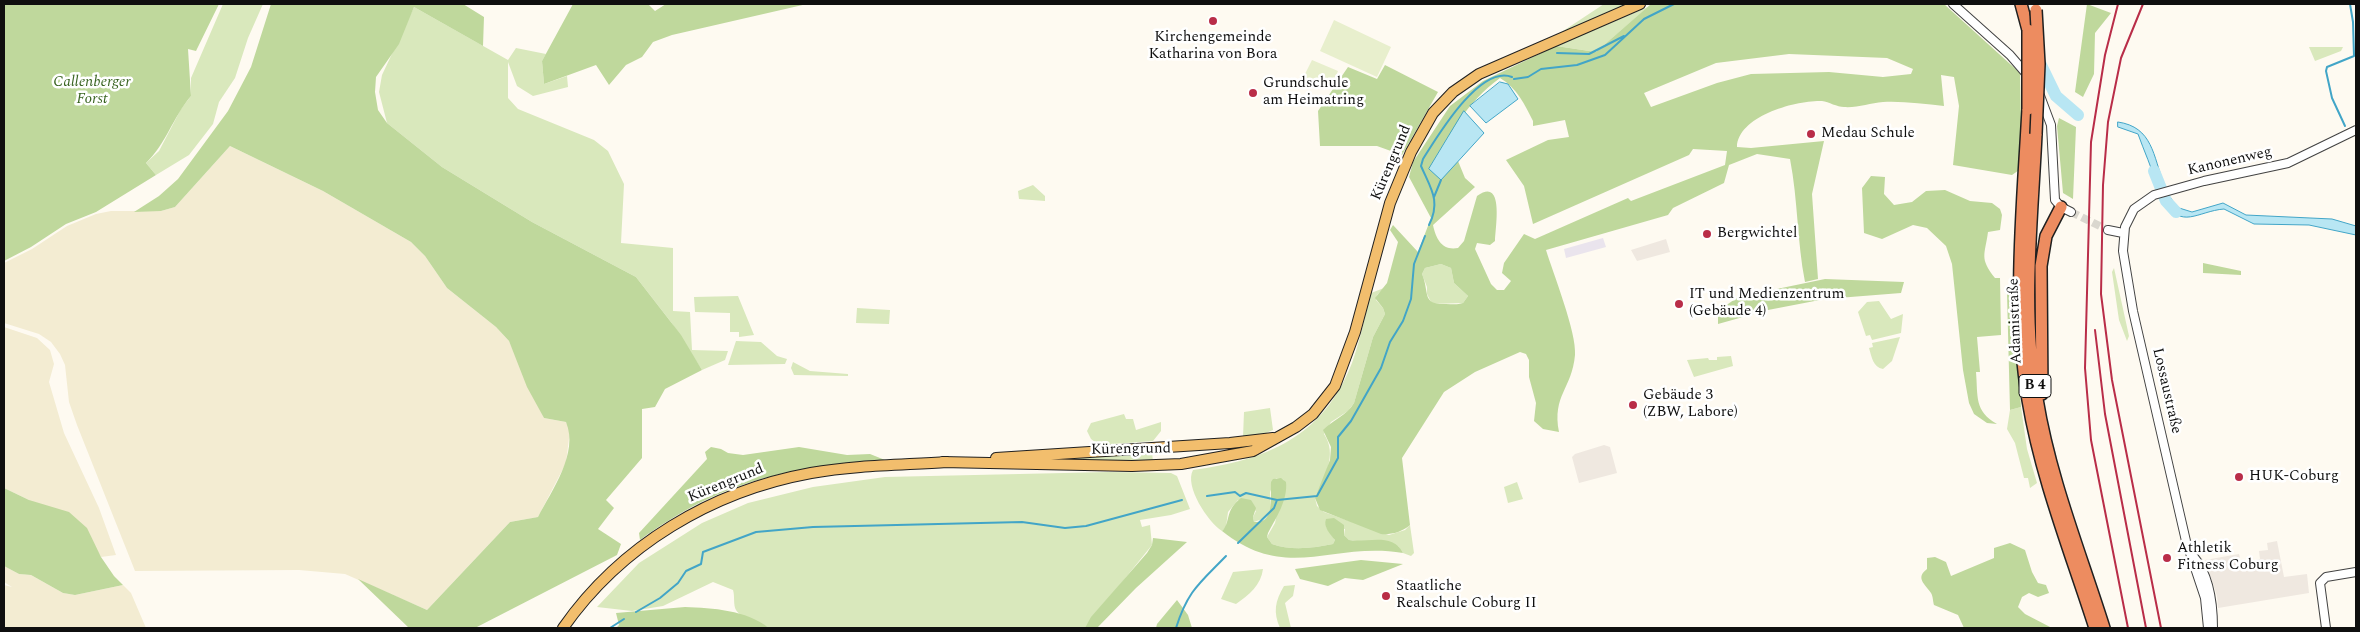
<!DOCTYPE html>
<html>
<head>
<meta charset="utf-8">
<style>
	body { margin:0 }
	#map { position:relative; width:2360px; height:632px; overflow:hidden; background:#fefaf1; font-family:Spectral,serif }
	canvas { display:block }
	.frame { position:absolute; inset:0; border:5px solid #0f0f0f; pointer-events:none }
</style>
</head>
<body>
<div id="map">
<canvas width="2360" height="632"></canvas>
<div class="frame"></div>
</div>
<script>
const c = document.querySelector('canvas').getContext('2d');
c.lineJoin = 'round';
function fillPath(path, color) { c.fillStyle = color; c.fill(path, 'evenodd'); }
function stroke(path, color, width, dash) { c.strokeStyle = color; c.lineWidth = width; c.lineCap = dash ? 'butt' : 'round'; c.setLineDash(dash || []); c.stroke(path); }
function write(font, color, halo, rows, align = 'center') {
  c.font = font + ' Spectral,serif'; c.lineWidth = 5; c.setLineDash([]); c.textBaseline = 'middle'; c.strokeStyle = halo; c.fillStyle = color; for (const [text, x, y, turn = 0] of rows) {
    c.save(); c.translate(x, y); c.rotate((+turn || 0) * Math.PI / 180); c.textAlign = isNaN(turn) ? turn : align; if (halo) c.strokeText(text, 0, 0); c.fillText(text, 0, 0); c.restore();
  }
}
const industrial = new Path2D(`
	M1603 238 1606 247 1566 258 1564 249Z`);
const farmland = new Path2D(`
	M230 146 323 191 411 242 425 256 447 288 496 327 509 341 544 418 566 422 570 430 566 463 538 517 510 522 427 610 345 574 299 570 135 571 77 425 69 402 65 365 60 354 51 342 39 334 4 323V263L32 249 67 226 96 214 111 211H161L175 207Z
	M4 327 37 338 50 350 54 364 49 382 64 433 99 508 116 555 101 557 97 550 29 500 4 488Z
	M4 566 19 574 31 575 63 593 75 595 123 585 131 593 146 628H4V585L12 587 4 582Z`);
const green = new Path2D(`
	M223 4H263L248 38 235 78 219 102 213 124 189 155 156 175 146 163 159 151 181 109 191 96V78Z
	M1604 4H1627L1560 33Z
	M414 7 508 60 516 48 546 54 542 61 544 84 567 76 568 87 533 96 517 86 508 62V98L518 109 594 140 608 151 624 184 621 243 673 248V311L690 312 692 350 728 351 725 360 702 370 671 322 636 277 532 222 442 167 387 123 379 92 382 75Z
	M1648 7 1596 52 1556 46Z
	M2309 47H2343L2341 51 2315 61Z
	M1033 185 1045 196V201L1019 199 1018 191Z
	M1441 264 1451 268 1454 283 1468 296 1463 303 1432 304 1427 294V287L1422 274 1425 268Z
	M2114 268 2129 336 2127 341 2119 320 2112 272Z
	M1384 288 1377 295 1376 300 1383 308 1385 314 1373 337 1354 403 1348 411 1331 422 1324 434C1338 455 1324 477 1315 498L1317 506 1324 512 1389 535 1405 530 1410 525 1414 553 1411 556 1403 553 1398 546 1349 540 1344 535 1345 529 1326 527 1335 540 1333 544C1314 548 1291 551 1272 544L1267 537 1275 523 1284 480 1276 478 1270 492 1271 509 1265 518 1254 522 1253 517 1256 511 1238 500 1228 512 1226 527 1222 531C1208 522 1184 486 1193 470 1267 460 1323 437 1352 363 1360 341 1365 316 1371 293Z
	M738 296 754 335 739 337V332H730V313L695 312 694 297Z
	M1879 301 1891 319 1903 314 1901 333 1872 340 1870 335 1866 336 1858 312 1867 302Z
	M857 308 890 310 889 324 856 323Z
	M1900 337 1892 361 1883 369C1873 367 1872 358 1869 348L1873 347 1872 343Z
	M736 341 761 342 777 356 787 359 785 364 728 365Z
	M1731 356 1733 366 1694 377 1687 360 1708 358 1709 360H1717V357Z
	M793 362 810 371 848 374V376L794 375 791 368Z
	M2021 407 2027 449 2037 483 2030 488 2028 478H2024L2015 443 2007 429 2010 410Z
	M1270 408 1273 430 1259 436 1243 437 1244 412Z
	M1124 414 1126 419H1133L1136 430 1161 422V431L1153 441 1099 445 1091 439 1087 431 1091 423Z
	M1152 452 1153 462 1022 459Z
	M1109 472 1171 473 1177 476 1190 509 1171 515 1140 520 1142 527 1150 525 1152 545 1085 628H769C760 621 742 620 736 610 733 605 735 596 733 590L713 582 663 606 632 611 597 607 639 563 702 523 748 503 813 487 885 477Z
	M1517 482 1523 499 1508 503 1504 487Z
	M1263 569C1261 585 1249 595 1236 604L1221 599 1233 572Z
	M1295 585 1293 596 1285 603 1291 628H1280C1273 612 1275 601 1284 586Z`);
const forest = new Path2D(`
	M4 4H219L196 51 188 49 191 96C173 117 166 144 146 163L156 175 96 212 66 224 31 247 4 261Z
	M271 4H463L484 17 483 46 414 7 399 44 376 77 375 92 378 110 387 123 442 167 532 222 636 277 681 335 702 370 665 389 655 407 642 409V458L606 500 614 508 598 529 621 544 617 555 475 628H409L358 579 427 610 510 522 538 517C552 490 579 453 566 422L544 418 527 387 509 341 496 327 447 288 425 256 411 242 323 191 230 146 175 207 161 211 134 212 159 196 178 179 228 111 251 67Z
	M573 4H648L655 11 666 4H807L672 35 653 42 642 57 626 65 609 85 596 65 544 84 542 61Z
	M1651 4H1944L2020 73 2022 168 2012 175 1953 165 1959 106 1954 77 1941 75 1944 106C1924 104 1903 101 1883 102 1870 103 1857 108 1844 107 1837 107 1829 102 1822 101 1796 100 1738 116 1737 147L1751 148 1824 141 1812 194 1818 279 1805 282C1797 241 1798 200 1790 159L1757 154 1729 165 1724 183 1673 208 1668 215 1546 250C1553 273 1577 333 1575 355 1572 389 1552 395 1559 432L1543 429 1534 421 1536 403 1529 377V360L1526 354 1520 352 1475 372 1444 392 1402 458 1410 525C1402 532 1391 535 1381 534L1320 510 1315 498 1330 460 1331 447 1323 430C1333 420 1347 415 1354 403L1373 337 1385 314 1383 308 1375 298 1387 283 1398 242 1390 230 1393 225 1418 252 1431 218 1409 177 1413 162 1450 106 1483 81 1556 46 1596 52ZM1789 54 1887 58 1913 69 1911 74 1883 77 1829 72 1751 74 1717 83 1651 107 1644 93 1716 63ZM1500 78C1517 88 1525 105 1533 121V126L1565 120 1569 137 1548 140 1506 160 1524 186 1533 224 1689 155 1693 149 1727 151 1725 165 1631 201 1628 198 1535 239 1524 234 1504 263 1502 273 1511 281 1504 290H1497L1491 284 1475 249 1477 243 1490 245 1495 241C1495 229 1505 176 1477 196L1464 241 1458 248C1443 251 1436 240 1433 225L1475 187 1465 178 1458 161 1429 169C1451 133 1466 103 1500 78ZM1441 264 1451 268 1454 283 1468 296 1463 303C1457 305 1452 304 1446 304 1421 305 1430 293 1422 274L1425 268Z
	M2087 4 2111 13 2095 33 2094 74 2083 97 2075 92Z
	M1385 65 1438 92 1402 155 1377 146H1320L1318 111 1348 67 1377 79Z
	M2059 118 2076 127 2073 199 2063 193 2057 126Z
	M1871 176 1885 177 1884 194 1894 205 1912 202 1926 191 1945 190 1970 201 1992 203 2000 209 2002 215 2000 230 1988 232C1985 255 1979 258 1995 278H2000L2001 335 1977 337 1980 372H1976C1978 396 1974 411 1997 424L1987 423 1974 414 1969 403 1963 370 1952 264 1946 246 1927 228 1913 225 1882 239 1864 233 1862 188Z
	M2203 263 2241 271V275L2203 273Z
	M1825 279 1904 282 1901 293 1825 299 1768 310 1718 324V311L1738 297Z
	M2007 293 2012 294 2021 407 2010 410Z
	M711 447 721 449 728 453 743 455 799 447 847 455 870 454 885 460C787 467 721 481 640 540L639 533 707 459 705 452Z
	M1281 478 1286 482C1288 500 1276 518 1268 533L1267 537 1272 544C1291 551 1314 548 1333 544L1335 540C1330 534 1323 527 1326 519L1334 518 1344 525V535L1349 540C1367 543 1393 532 1403 553 1332 541 1287 583 1222 531 1231 523 1224 511 1241 498L1251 500 1256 508 1253 517 1254 522C1276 524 1270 495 1271 482L1273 479Z
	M4 488 29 500 69 512 87 528 101 557 114 576 123 585 75 595 63 593 31 575 19 574 4 566Z
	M1153 538 1187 542 1136 588 1097 628H1085L1091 617 1147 553 1152 545Z
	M2010 543 2025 550 2032 572 2038 583 2046 585 2049 593 2038 597 2029 593 2022 597 2018 607 2025 614 2052 628H1964L1958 615 1934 605C1933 602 1933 596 1931 593 1925 584 1915 578 1927 569V558L1935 557 1946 562 1951 576 1994 558V548Z
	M1361 560 1403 564 1363 580 1345 578 1328 586 1300 579 1295 569Z
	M1177 600 1188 615 1192 628H1156L1157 624Z
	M685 607C713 608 746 610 769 628H616L619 625 616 613Z`);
const pitch = new Path2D(`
	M1334 20 1391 47 1377 77 1320 51Z
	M1312 60 1338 71 1330 89 1303 78Z`);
const plaza = new Path2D(`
	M1666 239 1670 252 1637 261 1631 250Z
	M1604 445 1610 447 1617 473 1579 483 1572 457 1575 454Z
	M2277 541 2284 577 2307 574 2309 593 2218 608 2217 596 2205 560 2239 554 2241 563 2260 559 2259 551 2268 550 2267 543Z`);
const water = new Path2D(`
	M1500 82 1508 84 1518 99 1486 123 1470 106Z
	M1464 111 1484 133 1441 180 1429 169Z
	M2118 122C2153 127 2153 156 2164 184L2157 186C2152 168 2144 151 2138 134L2118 127Z
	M2171 198 2176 207 2192 212 2223 203 2246 215 2332 219 2356 226V235L2309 225 2254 224 2224 209C2198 211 2180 231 2165 200Z`);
const stream = new Path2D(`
	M1557 53 1589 54 1624 36
	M1514 79 1528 77 1541 69 1577 65 1605 55 1644 19 1674 4
	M2345 126 2332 98 2326 71 2327 67 2354 56 2353 22 2350 4
	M1434 197 1441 180
	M1429 225C1441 201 1431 189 1421 166L1423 159C1437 137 1480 64 1512 77
	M1207 496 1235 492 1240 496 1246 493 1277 500 1317 496 1338 458V437L1351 421 1381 368 1390 342 1403 321 1411 299 1414 264 1425 236
	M1238 543 1274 508 1277 500
	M636 612 660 598 678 583 686 571 701 564 703 552 756 532 813 527 1022 522 1065 528 1086 526 1182 500
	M610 628 624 619
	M1176 628C1188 590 1200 583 1226 556`);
const river = new Path2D(`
	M2037 57 2056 96 2078 115
	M2154 171 2166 201 2176 212`);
const minorTunnel = new Path2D(`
	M2071 212 2108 230`);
const minor = new Path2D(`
	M1953 4 2010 55 2029 77
	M2039 93 2051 125 2055 200 2061 207 2071 212
	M2108 230 2123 233
	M2194 557C2210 576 2213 605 2213 628
	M2208 628 2205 598 2186 541 2133 311 2123 251 2125 227 2134 209 2154 195 2204 181 2288 163 2356 130
	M2326 628 2320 583 2326 577 2356 572`);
const major = new Path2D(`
	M996 458 1230 443 1273 438
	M942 462 1132 466 1181 464 1253 451 1296 427 1313 414 1335 386 1355 332 1390 203 1411 152 1433 113 1453 92 1479 74 1640 4
	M563 628C621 545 712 491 811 473 856 465 902 465 947 462`);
const highway = new Path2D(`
	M2021 4 2028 30
	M2028 109C2023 204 2012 306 2028 400 2041 478 2071 553 2095 628
	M2036 134C2032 222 2021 312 2037 399 2050 478 2080 552 2104 628
	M2042 394 2041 266 2046 236 2061 207`);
const rail = new Path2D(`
	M2118 4 2105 55 2091 142 2085 368 2091 440 2128 628
	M2143 4 2121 58 2108 122 2103 185 2101 294 2112 380 2161 628
	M2095 330 2105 414 2146 628`);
const highwayBridge = new Path2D(`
	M2028 109V30
	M2036 134 2039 64 2036 10`);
const markers = [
	[1213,21,5,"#b92d48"],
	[1253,93,5,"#b92d48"],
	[1811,134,5,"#b92d48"],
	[1707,234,5,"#b92d48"],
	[1679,304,5,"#b92d48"],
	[1633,405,5,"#b92d48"],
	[2239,477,5,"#b92d48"],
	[2167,558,5,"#b92d48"],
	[1386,596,5,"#b92d48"]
];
const shields = [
	[2035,386,32]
];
const shieldNames = [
	["B 4",2035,386]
];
const poiNames = [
	["Kirchengemeinde",1213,38,"center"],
	["Katharina von Bora",1213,55,"center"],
	["Grundschule",1263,84],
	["am Heimatring",1263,101],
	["Medau Schule",1821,134],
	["Bergwichtel",1717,234],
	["IT und Medienzentrum",1689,295],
	["(Gebäude 4)",1689,312],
	["Gebäude 3",1643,396],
	["(ZBW, Labore)",1643,413],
	["HUK-Coburg",2249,477],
	["Athletik",2177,549],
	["Fitness Coburg",2177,566],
	["Staatliche",1396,587],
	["Realschule Coburg II",1396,604]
];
const parkNames = [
	["Callenberger",92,83],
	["Forst",92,100]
];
const streetNames = [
	["Kanonenweg",2230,162,-13],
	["Kürengrund",1392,163,-67],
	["Adamistraße",2016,321,-92],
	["Lossaustraße",2166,391,77],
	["Kürengrund",1131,450,-1],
	["Kürengrund",726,484,-22]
];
fillPath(industrial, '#eae4ed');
fillPath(farmland, '#f3ecd2');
fillPath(green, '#d9e8bc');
fillPath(forest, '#bfd89c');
fillPath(pitch, '#e8efcd');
fillPath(plaza, '#efe8e0');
fillPath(water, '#b8e6f3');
stroke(water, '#42a5c7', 1);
stroke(stream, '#42a5c7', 2);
stroke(river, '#b8e6f3', 12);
stroke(minorTunnel, '#dad7cf', 8, [8, 4]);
stroke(minor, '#424242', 10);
stroke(major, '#202020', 12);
stroke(highway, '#202020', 14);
stroke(minor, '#fff', 8);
stroke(major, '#f2be6d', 10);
stroke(highway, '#ed8c60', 11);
stroke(rail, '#b92d48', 2);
stroke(highwayBridge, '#202020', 14, []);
stroke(highwayBridge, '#ed8c60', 11);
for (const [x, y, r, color] of markers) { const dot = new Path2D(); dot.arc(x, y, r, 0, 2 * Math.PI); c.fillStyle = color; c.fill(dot); stroke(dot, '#fff', 2); }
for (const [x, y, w] of shields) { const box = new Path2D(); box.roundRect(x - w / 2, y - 11.5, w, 23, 4); c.fillStyle = '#fff'; c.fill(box); stroke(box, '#0f0f0f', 1); }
write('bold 14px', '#0f0f0f', null, shieldNames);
write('15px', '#0f0f0f', '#fff', poiNames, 'left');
write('italic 15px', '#396421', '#fff', parkNames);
write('15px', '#0f0f0f', '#fff', streetNames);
</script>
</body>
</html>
